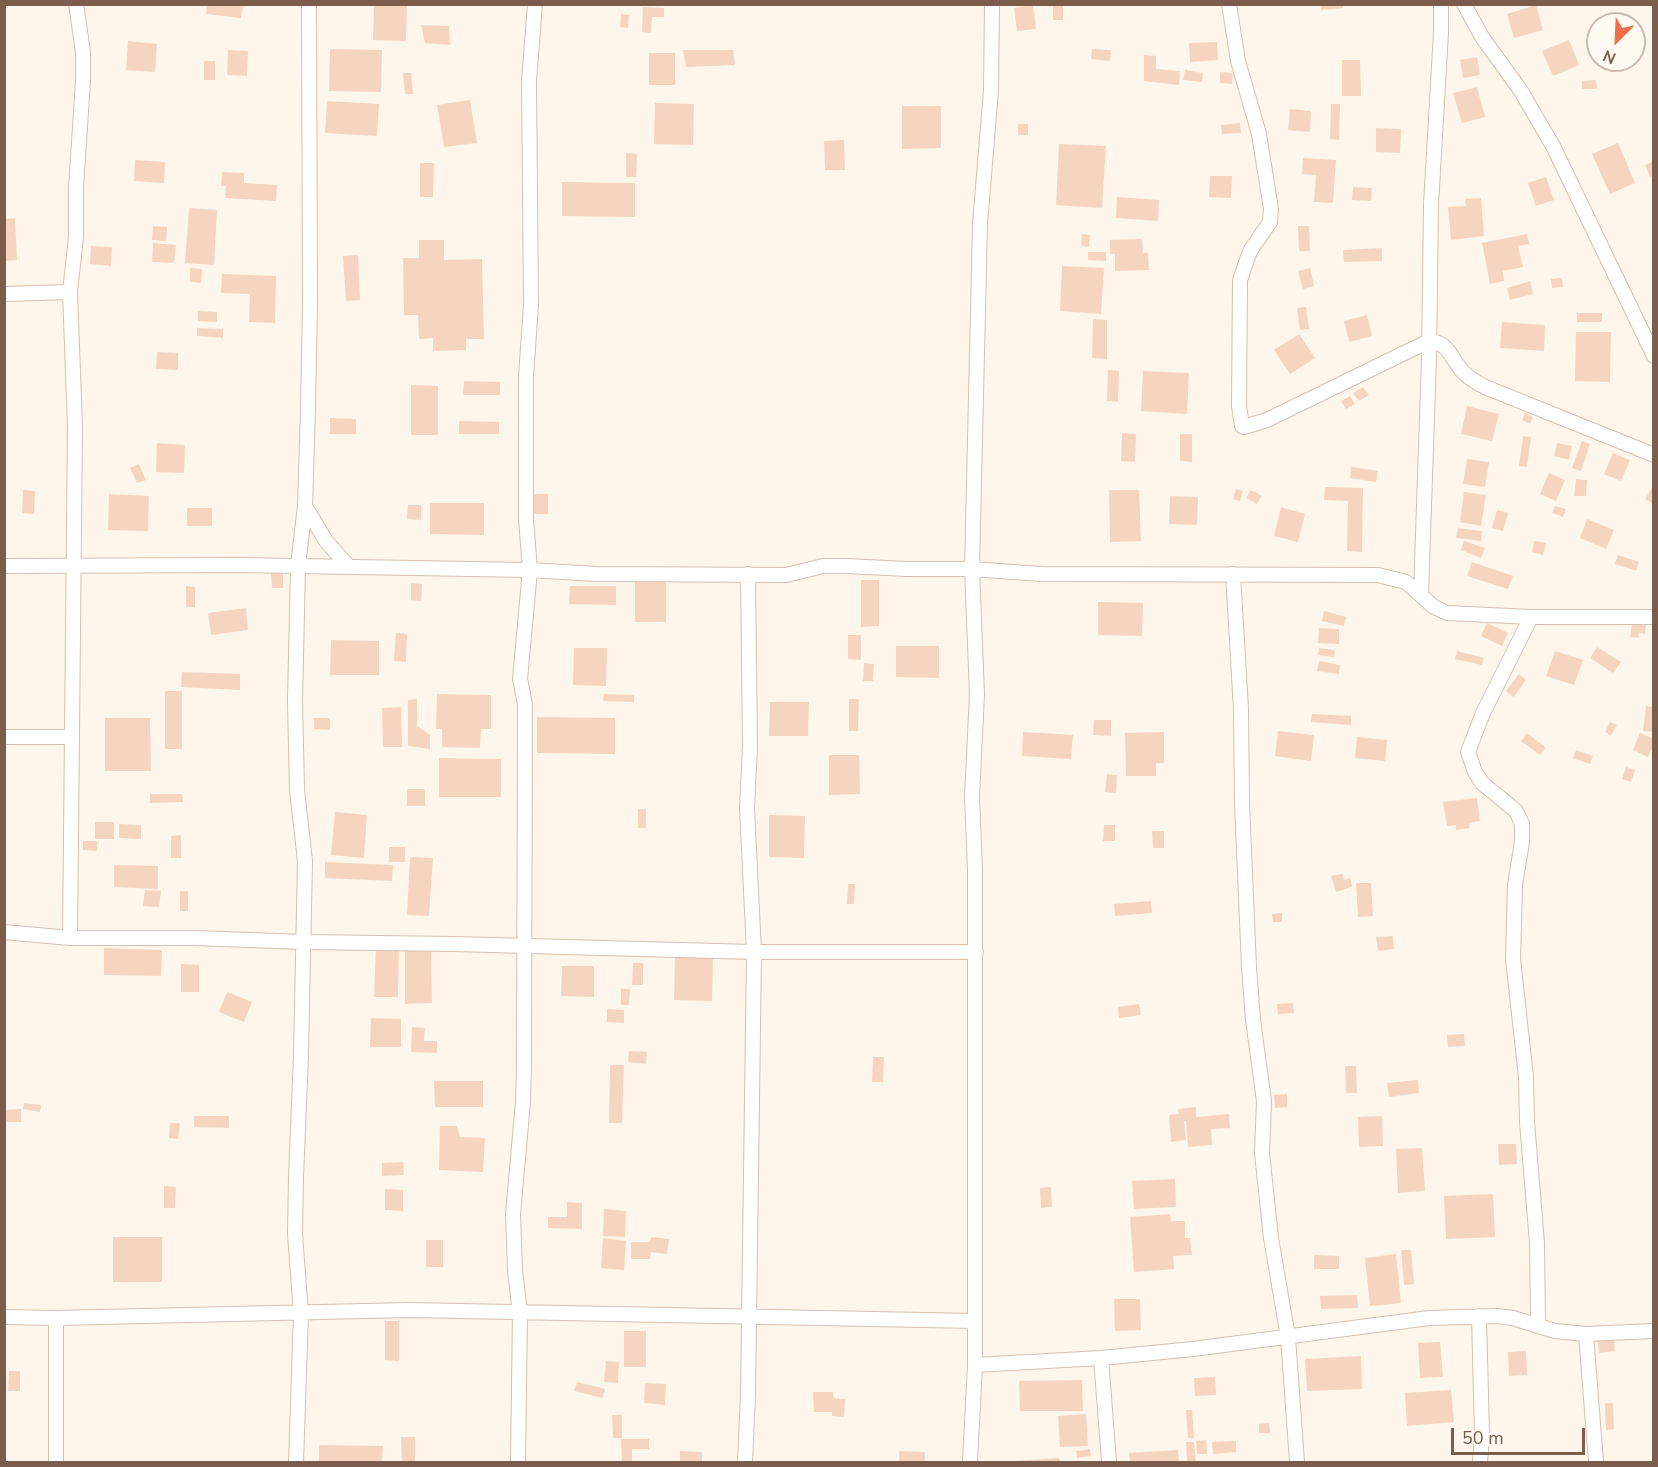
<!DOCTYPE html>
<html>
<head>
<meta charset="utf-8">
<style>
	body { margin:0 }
	#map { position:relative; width:1658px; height:1467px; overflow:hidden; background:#fef6ea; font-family:"Nunito Sans",sans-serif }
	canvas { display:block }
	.frame { position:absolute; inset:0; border:6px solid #7c5c4a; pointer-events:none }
	.north { position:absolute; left:1586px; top:12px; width:60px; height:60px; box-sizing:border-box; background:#fffaf2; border:2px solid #cbbbaf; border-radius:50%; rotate:204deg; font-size:16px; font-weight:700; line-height:24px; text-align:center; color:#7c5c4a }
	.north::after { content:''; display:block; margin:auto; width:21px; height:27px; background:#f06e48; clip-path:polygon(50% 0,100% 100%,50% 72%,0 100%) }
	.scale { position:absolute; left:1451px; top:1428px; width:134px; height:27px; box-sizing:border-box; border:3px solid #7c5c4a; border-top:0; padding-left:8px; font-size:18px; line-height:21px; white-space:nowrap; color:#7c5c4a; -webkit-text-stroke:4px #fffaf2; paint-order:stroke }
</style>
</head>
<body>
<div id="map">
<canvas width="1658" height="1467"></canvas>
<div class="frame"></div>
<div class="north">N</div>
<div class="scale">50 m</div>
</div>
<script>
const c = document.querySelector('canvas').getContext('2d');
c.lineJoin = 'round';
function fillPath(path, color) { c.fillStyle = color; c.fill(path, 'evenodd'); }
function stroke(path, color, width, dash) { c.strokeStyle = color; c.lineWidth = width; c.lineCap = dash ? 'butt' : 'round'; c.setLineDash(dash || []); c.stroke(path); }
const building = new Path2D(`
	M207 4H243L241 18 206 14Z
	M374 4H407L406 41 373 40Z
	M1320 4H1343V8L1321 10Z
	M1033 5 1036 29 1017 31 1014 8Z
	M1053 5H1063V20H1053Z
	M1536 5 1543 30 1514 38 1507 14Z
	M643 7 664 8V17H652L651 33 642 32Z
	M621 14 629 15 628 28 620 27Z
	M421 25 449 26 450 45 425 43Z
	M1569 40 1579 65 1553 76 1542 51Z
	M128 41 157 44 155 72 126 70Z
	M1217 42 1218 60 1190 62 1189 43Z
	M1595 45 1598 52 1591 55 1588 48Z
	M330 49 382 50 381 92 329 91Z
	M1092 49 1111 50 1110 61 1091 59Z
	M228 50 248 51 247 76 227 75Z
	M683 50H733L735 65 686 67Z
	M649 53H675V85H649Z
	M1144 55 1156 56V69L1180 71 1179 85 1144 81Z
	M1477 57 1480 75 1463 78 1460 60Z
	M1342 60H1360L1361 96H1342Z
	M204 61H215V80H204Z
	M1185 70 1203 73 1202 82 1183 80Z
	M1220 72 1233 73 1232 84 1220 83Z
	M403 73H411L413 94H405Z
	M1596 80 1597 89H1582V81Z
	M1477 87 1485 117 1462 123 1453 93Z
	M470 100 477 143 444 147 437 105Z
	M327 101 379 104 377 136 325 133Z
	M655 103 694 104 693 145 654 144Z
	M1331 104H1340L1339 140 1330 139Z
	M902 106H941V148L902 149Z
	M1290 109 1311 111 1310 132 1288 130Z
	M1240 123 1241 133 1222 134 1221 125Z
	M1018 124H1028V135H1018Z
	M1376 128 1401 129 1400 153 1376 152Z
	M844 140 845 170H825L824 141Z
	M1618 143 1635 183 1610 194 1592 154Z
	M1059 144 1106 146 1102 208 1056 205Z
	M626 153 637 154 636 177H626Z
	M1303 158 1336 160 1333 203 1314 202 1316 175 1302 174Z
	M135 160 165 162 164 183 134 181Z
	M1654 161V175L1650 177 1645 165Z
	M420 163H434L433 197H420Z
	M222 172 244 173V183L277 185 276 201 225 198 226 186H221Z
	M1210 176H1232L1231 198 1209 197Z
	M1546 177 1554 200 1536 206 1528 183Z
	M562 182 635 183V217L562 216Z
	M1353 187 1372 188 1371 201 1352 200Z
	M1117 197 1159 200 1158 221 1116 218Z
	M1481 198 1484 236 1451 240 1448 207 1466 206 1465 199Z
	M189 208 217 210 214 265 185 263Z
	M15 218 17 260 4 261V219Z
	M153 226 167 227 166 241 152 240Z
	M1298 226H1309L1310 251H1299Z
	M1082 234 1090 235 1089 247 1081 246Z
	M1527 234 1529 244 1518 246 1523 267 1503 271 1504 281 1490 284 1482 243Z
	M1142 239 1143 253H1148L1149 270 1115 271V254H1110V240Z
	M419 240H444V260L482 259 484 339H466V350L433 351V338L419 339 418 315H404L403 258H419Z
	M153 243 176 245 174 263 152 262Z
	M91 246 112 247 111 266 90 264Z
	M1382 248V261L1344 262 1343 250Z
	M1088 252H1106V261L1088 260Z
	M358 255 360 300 346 301 343 256Z
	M1062 266 1104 268 1101 314 1060 311Z
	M190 268 202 269 201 283 190 282Z
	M1310 268 1314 286 1303 289 1298 271Z
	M222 274 276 276 275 323 249 322 250 294 221 293Z
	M1562 278 1563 287 1552 288 1551 279Z
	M1530 281 1533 294 1510 300 1507 288Z
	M1306 307 1309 329 1300 330 1297 308Z
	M198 311 217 312V322L198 321Z
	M1577 313H1602V322H1577Z
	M1367 315 1372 336 1349 342 1344 321Z
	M1093 319 1107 320V359L1092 358Z
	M1502 322 1545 325 1544 351 1500 348Z
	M197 328 223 329V338L197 336Z
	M1576 332H1611L1610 382 1575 381Z
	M1299 334 1315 358 1290 374 1274 350Z
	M157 352 178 353V370L156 369Z
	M1108 370 1119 371 1118 402 1107 401Z
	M1143 371 1189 373 1187 414 1141 411Z
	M464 381 500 382V395H463Z
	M411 385 438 386V435H411Z
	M1363 387 1369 395 1359 401 1353 393Z
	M1350 396 1355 404 1346 409 1341 401Z
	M1467 406 1499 414 1492 441 1461 434Z
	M1525 413 1533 417 1530 424 1522 420Z
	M330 418 356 419V434H330Z
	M459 421 499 422V434H459Z
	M1122 433 1136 434 1135 462 1121 461Z
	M1180 434H1192V462L1180 461Z
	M1523 436 1531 437 1527 467 1519 466Z
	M1582 441 1590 444 1581 471 1572 468Z
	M157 443 185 445 184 473 156 472Z
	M1557 443 1572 446 1569 460 1554 456Z
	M1613 453 1630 460 1621 481 1604 474Z
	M1467 459 1489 462 1485 487 1463 484Z
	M139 464 146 480 137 483 130 468Z
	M1351 467 1378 471 1376 482 1350 478Z
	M1549 473 1565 480 1556 501 1540 494Z
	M1576 479 1587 480 1586 496H1574Z
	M1654 485V504L1645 499Z
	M1325 487 1363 488 1362 552 1347 551 1348 501 1324 500Z
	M1236 489 1243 491 1240 501 1233 499Z
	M23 490 35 491 34 514 22 513Z
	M1109 490H1139L1141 541 1110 542Z
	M1251 490 1262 496 1257 504 1246 498Z
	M1464 492 1486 495 1481 526 1460 522Z
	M109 494 149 496 148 531 108 530Z
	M532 494H548V514H532Z
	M1170 496 1198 497 1197 525 1169 524Z
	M430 503H484V535L430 534Z
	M408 505H421V520L407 519Z
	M1555 506 1566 509 1563 517 1552 513Z
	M1281 507 1305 514 1298 542 1274 536Z
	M187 508H212V526H187Z
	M1497 510 1508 513 1503 531 1492 528Z
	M1587 519 1614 530 1606 549 1580 538Z
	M1458 528 1482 531 1481 541 1456 538Z
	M1464 541 1485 548 1481 558 1461 550Z
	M1534 541 1546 543 1543 555 1532 552Z
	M1618 555 1639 562 1636 571 1615 564Z
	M1472 562 1513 576 1508 589 1467 576Z
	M283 571V588H272L271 572Z
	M635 578H666V622H635Z
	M861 580H879V626L861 627Z
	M411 583 422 584 421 601 411 600Z
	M186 586 195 587V607H186Z
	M570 586H616V605L569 604Z
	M1098 602 1143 603 1142 636 1098 635Z
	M246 608 248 630 211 635 208 613Z
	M1324 611 1346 617 1344 626 1322 621Z
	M1487 623 1508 633 1502 646 1481 636Z
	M1632 624 1646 625 1645 634 1639 633 1638 638 1630 637Z
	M1319 628 1339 629V644L1318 643Z
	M396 633 407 634 406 662 394 661Z
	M848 635H861V660L848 659Z
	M331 640 379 641V675H330Z
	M896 646H939V678L896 677Z
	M1597 647 1621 662 1613 673 1590 658Z
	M574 648H607L606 686 573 685Z
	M1319 648 1335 650 1334 657 1318 655Z
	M1457 651 1484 658 1482 665 1455 659Z
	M1555 651 1583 660 1574 685 1546 676Z
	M1319 661 1340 665 1339 674 1317 671Z
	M864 663 874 664 873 681H863Z
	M182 672 240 674V690L181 687Z
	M1519 674 1526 680 1514 697 1506 691Z
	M165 691H182V749H165Z
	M437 694 491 695V729H481L480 748 442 747V729H436Z
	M604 694 634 695V702L603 701Z
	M417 699V726L430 735V749L408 746V700Z
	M849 699H859L858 731H849Z
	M770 702H809L808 736H769Z
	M1646 706 1654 707V732L1643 731Z
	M401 707 402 747H383L382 708Z
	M1312 714 1351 716V725L1311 722Z
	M537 717 615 718V754L537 753Z
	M105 718H150L151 771H105Z
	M314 718H330V730L314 729Z
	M1094 720H1111V736L1093 735Z
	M1610 722 1617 725 1611 736 1605 732Z
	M1278 731 1314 735 1311 761 1275 756Z
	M1023 732 1073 735 1071 759 1022 756Z
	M1164 732V763H1156V776H1126L1125 733Z
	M1527 733 1546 748 1540 755 1521 741Z
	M1640 733 1654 739V745L1648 757 1633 750Z
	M1357 737 1387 740 1385 761 1355 758Z
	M1576 750 1593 756 1590 764 1573 758Z
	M829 755H859L860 794 829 795Z
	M439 758 501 759V797H439Z
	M1626 767 1635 770 1631 782 1622 779Z
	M1107 774 1117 775 1116 793 1105 792Z
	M407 789H425V806H407Z
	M150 794H182L183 802 150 803Z
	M1477 798 1480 821 1469 823 1470 828 1456 830V825L1447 826 1443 802Z
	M638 809H646V828H638Z
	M335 812 367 815 364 858 331 855Z
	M769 815 805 816 804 858 769 857Z
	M95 822H114V839H95Z
	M119 824 141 825V839L119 838Z
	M1104 825H1115V841H1103Z
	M1152 831H1164V848H1153Z
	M181 835V858H171V836Z
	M83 841H97V851L83 850Z
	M389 847H405V862H389Z
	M410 857 433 858 429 916 407 915Z
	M325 862 393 865 392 881 325 878Z
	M114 865 158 866V889L114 887Z
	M1342 874 1344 880 1350 878 1352 887 1336 892 1331 876Z
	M1356 883H1371L1373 916 1358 917Z
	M848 884H855L854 904H847Z
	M145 890 161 891 159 907 143 906Z
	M180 891H188V911H180Z
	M1151 901 1152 913 1115 916 1114 904Z
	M1282 913V922H1273L1272 914Z
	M1393 936 1394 949 1378 951 1376 937Z
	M376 945 399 946 398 997H374Z
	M405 947H431L432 1003 405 1004Z
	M104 948 162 950 161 976 104 975Z
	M675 958H713L712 1001 674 1000Z
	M633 963H643V985H632Z
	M181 964 199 965V992H181Z
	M562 966H594V997L561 996Z
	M621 989H630L629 1005H621Z
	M227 992 252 1002 244 1022 219 1012Z
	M1293 1003 1294 1013 1278 1014 1277 1004Z
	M1139 1004 1141 1015 1119 1018 1118 1007Z
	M607 1009 624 1010V1023L607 1022Z
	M371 1018 401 1019V1047H370Z
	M412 1027 425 1028 424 1041H437V1053L411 1052Z
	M1464 1034 1465 1046 1448 1047 1447 1035Z
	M629 1051 647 1052 646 1064 628 1062Z
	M873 1057H884L883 1082H872Z
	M610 1065H624L622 1123H609Z
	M1345 1066H1356L1357 1093H1346Z
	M1418 1080 1419 1093 1389 1097 1387 1083Z
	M434 1081H483V1107H435Z
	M1287 1094V1107L1275 1108 1274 1095Z
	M24 1103 41 1105 40 1112 23 1109Z
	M1196 1107V1117L1229 1114 1230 1128 1211 1129 1212 1145 1188 1147 1186 1121H1184L1186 1140 1171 1142 1169 1115 1179 1114 1178 1109Z
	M21 1109V1122H4V1110Z
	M194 1116H229V1128L194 1127Z
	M1382 1116 1383 1146 1359 1147 1358 1117Z
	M170 1123H180L178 1139 169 1138Z
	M440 1126H457L460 1137 485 1138 483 1172 439 1170Z
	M1498 1144H1516L1517 1164 1499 1165Z
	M1422 1148 1425 1191 1398 1193 1396 1149Z
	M403 1162 404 1175 382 1176V1163Z
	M1175 1179 1176 1207 1134 1209 1132 1181Z
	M164 1186 176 1187 175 1208H164Z
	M1051 1187 1052 1207 1041 1208 1040 1188Z
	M385 1189 403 1190V1211L385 1210Z
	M1493 1194 1495 1237 1446 1239 1444 1196Z
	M567 1202 582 1203V1229L548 1228V1217H567Z
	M604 1209 626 1211 625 1237 603 1236Z
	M1170 1214 1171 1221H1185V1238H1190L1192 1255 1173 1256 1174 1269 1134 1272 1130 1217Z
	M113 1237H162V1282H113Z
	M651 1237 669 1239 667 1254 651 1252 650 1259H631V1242H650Z
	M603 1238 626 1241 624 1270 601 1268Z
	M426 1240H443V1267H426Z
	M1401 1250H1411L1414 1284 1404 1285Z
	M1396 1254 1401 1303 1370 1306 1365 1258Z
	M1314 1255 1339 1256V1269H1314Z
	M1357 1295 1358 1308 1321 1309 1320 1296Z
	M1114 1299H1140L1141 1330 1115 1331Z
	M385 1321H399V1361L385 1360Z
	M624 1331H646V1367H624Z
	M1614 1340 1615 1351 1599 1353 1598 1341Z
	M1440 1342 1443 1377 1420 1378 1418 1343Z
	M1526 1351 1527 1375 1509 1376 1508 1352Z
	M1361 1356 1362 1389 1307 1391 1305 1359Z
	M606 1361 619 1362 618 1383 604 1382Z
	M9 1371H20V1391H8Z
	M1215 1377 1216 1395 1195 1396 1194 1378Z
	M1082 1380 1083 1411H1020L1019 1381Z
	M577 1382 605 1389 603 1398 574 1391Z
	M645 1383 666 1384 665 1405 644 1403Z
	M1451 1390 1454 1422 1407 1426 1405 1393Z
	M813 1392H833V1398L845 1399 844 1417 832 1416V1412H814Z
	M1605 1403H1613L1614 1429 1606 1430Z
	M1186 1410H1192L1194 1438H1188Z
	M1086 1414 1088 1446 1060 1447 1058 1416Z
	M612 1415H622V1438H613Z
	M1269 1423 1270 1433H1259V1424Z
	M401 1437H415V1461H402Z
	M621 1439H649V1449H632V1462H622Z
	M1206 1440 1207 1454H1197L1196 1441Z
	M1236 1441V1452L1213 1454 1212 1442Z
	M1186 1442H1194L1196 1462H1187Z
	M319 1445 383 1446 382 1462H319Z
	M1090 1449 1091 1456 1077 1458 1076 1451Z
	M1178 1450 1179 1462H1130L1129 1453Z
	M680 1451 702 1452V1462H680Z
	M899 1451 925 1452V1462H899Z
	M1059 1458 1060 1462H1014V1461Z`);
const minor = new Path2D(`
	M76 4 83 52V81L76 188V237L70 292 75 426 70 938H195L303 942 453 944 754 952H976
	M1229 4 1238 61 1259 134 1271 209 1270 222 1250 251 1240 280 1239 406 1242 426 1244 427 1267 420 1429 341C1450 342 1451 360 1464 373 1470 379 1478 383 1485 387L1654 455
	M1464 4 1482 37 1521 91 1553 146 1654 356
	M4 294 70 292
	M305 506 326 541 349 567
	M4 566 239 565 530 570 597 574 786 575 823 566H846L907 569H972L1041 574 1378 575 1406 582 1434 607 1447 613 1531 617H1654
	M1233 574 1241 709 1242 803 1249 967 1253 1020 1264 1101 1262 1153 1271 1238 1288 1337 1297 1462
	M1421 594 1429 358 1431 205 1441 32V4
	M1531 617 1483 713 1468 752 1475 772 1482 783 1516 811 1522 824V842L1515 885 1513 959 1526 1077 1527 1122 1537 1243 1538 1326
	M4 737H72
	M4 932 70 938
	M1479 1316 1482 1436 1480 1462
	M4 1317 56 1318V1462
	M56 1318 409 1310 975 1321
	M1586 1334 1596 1462
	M1101 1358 1109 1462
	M975 1365 1101 1358 1193 1349 1429 1318 1498 1316 1513 1318 1555 1331 1586 1334 1654 1331
	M296 1462 301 1314 295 1234 296 1177 301 1055 305 861 297 790 295 701 298 566 305 506 308 408 310 305 309 4
	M518 1462 520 1313 515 1271 513 1214 523 1102 524 1065 525 704 520 679 530 570 526 519V377L531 304 529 81 535 4
	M745 1462 748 1395 754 952 747 808 750 746 748 574
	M970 1462 975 1365V870L972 797 977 694 972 569 980 224 991 90 992 4`);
fillPath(building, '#f6d5c0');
stroke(minor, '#d4c0b1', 16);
stroke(minor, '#fff', 14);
</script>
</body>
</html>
